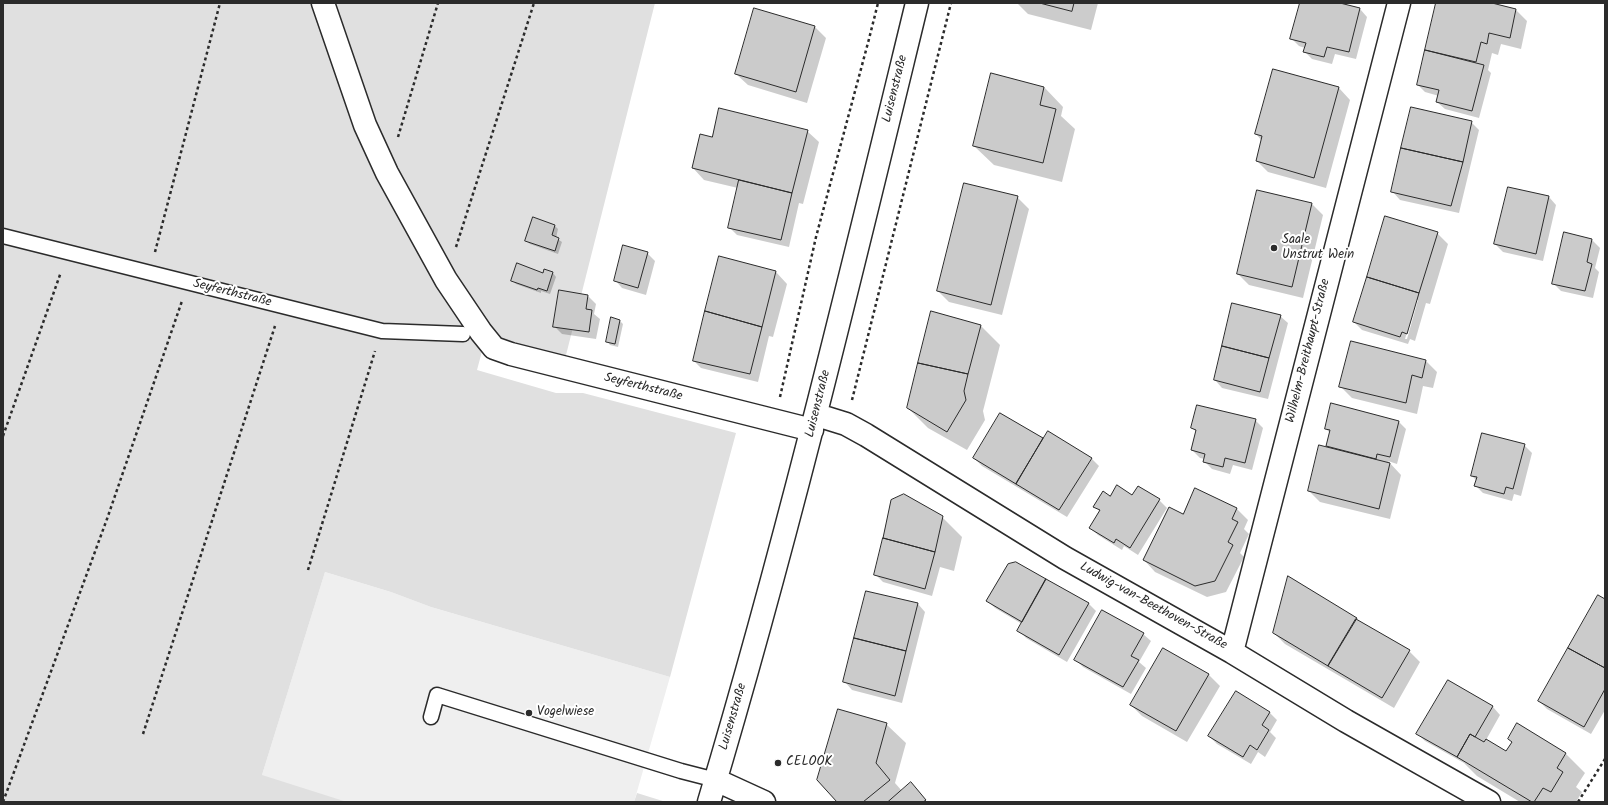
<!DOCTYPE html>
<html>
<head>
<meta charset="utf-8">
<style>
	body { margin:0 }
	#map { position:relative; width:1608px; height:805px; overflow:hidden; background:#fff; font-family:Kalam,sans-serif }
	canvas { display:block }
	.frame { position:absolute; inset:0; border:4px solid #2b2b2b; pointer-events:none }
</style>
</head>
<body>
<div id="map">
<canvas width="1608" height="805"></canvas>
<div class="frame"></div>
</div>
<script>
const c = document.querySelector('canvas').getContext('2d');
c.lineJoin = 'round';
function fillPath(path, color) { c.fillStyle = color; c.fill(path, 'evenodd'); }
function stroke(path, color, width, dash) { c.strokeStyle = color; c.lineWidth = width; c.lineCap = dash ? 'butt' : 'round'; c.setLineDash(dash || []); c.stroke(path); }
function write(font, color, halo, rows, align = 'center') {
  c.font = font + ' Kalam,sans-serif'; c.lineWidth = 4; c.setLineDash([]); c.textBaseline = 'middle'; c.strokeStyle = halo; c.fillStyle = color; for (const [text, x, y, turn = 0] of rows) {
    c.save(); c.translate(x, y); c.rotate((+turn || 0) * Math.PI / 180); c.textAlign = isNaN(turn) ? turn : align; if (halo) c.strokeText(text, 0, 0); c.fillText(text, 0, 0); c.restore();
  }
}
const built = new Path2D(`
	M325 572 391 592 431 607 670 677 634 802H252L262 775Z`);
const green = new Path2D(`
	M3 3H655L564 363 485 340 477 370 556 393H583L736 433 670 677 431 607 391 592 325 572 262 775 347 802H3Z
	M637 793 666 802H634Z`);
const shadow = new Path2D(`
	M1017 3H1098L1091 30 1028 14Z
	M1301 3H1337L1360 9 1367 17 1356 59 1335 54 1332 64 1312 59 1304 51 1305 48 1299 46 1291 38Z
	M1437 3H1487L1516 10 1527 21 1521 49 1501 44 1498 55 1492 53 1488 70 1491 73 1479 118 1445 109 1437 102 1439 96 1425 92 1418 85Z
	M815 27 826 38 807 103 748 85 736 74Z
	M1273 70 1339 88 1350 100 1326 188 1268 172 1257 161 1262 141 1256 134Z
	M992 75 1044 87 1063 107 1061 116 1075 129 1062 182 994 165 974 146Z
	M1471 122 1479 130 1459 213 1400 200 1393 192Z
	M807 131 819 142 803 204 799 203 789 247 737 235 729 227 738 188 704 180 693 168 712 139Z
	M1509 188 1549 197 1556 205 1543 261 1503 252 1495 244Z
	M1017 197 1029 209 1002 315 949 302 938 291Z
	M1312 204 1323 215 1303 298 1249 285 1238 274Z
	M533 219 555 226 558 229 556 238 562 242 558 254 530 244 526 241Z
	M1437 233 1448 244 1430 304 1426 303 1415 341 1410 339 1408 344 1362 330 1354 322ZM1416 300H1418L1407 339H1405Z
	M1565 233 1592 240 1600 248 1595 268 1599 272 1593 298 1561 291 1553 283Z
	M647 253 655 261 646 295 622 288 615 280Z
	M720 257 776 272 787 284 773 337 769 336 758 382 701 368 694 361Z
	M545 270 553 273 556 277 550 294 541 291V293L516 284 512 280 544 274Z
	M560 291 588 296 596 304 594 314 600 319 596 339 562 334 554 326Z
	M932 312 981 326 1000 345 983 411 985 420 967 450 928 428 908 408Z
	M1280 316 1288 323 1268 399 1222 388 1215 380Z
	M620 321 623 324 618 347 610 345 607 341Z
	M1426 361 1437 372 1433 388 1423 386 1417 414 1352 398 1340 386Z
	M1001 414 1044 439 1091 458 1099 466 1067 517 982 466 974 458Z
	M1255 420 1263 428 1252 470 1233 465 1230 474 1212 469 1204 461 1205 459 1200 458 1192 450 1197 432 1192 428Z
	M1399 422 1406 429 1397 464 1388 461 1401 475 1390 519 1320 502 1309 491 1329 449 1327 446 1330 433 1326 429Z
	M1524 445 1532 453 1521 496 1514 494 1512 501 1483 493 1476 486 1477 481 1472 476Z
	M1196 489 1237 509 1248 520 1244 529 1249 534 1240 553 1244 557 1226 592 1207 597 1155 572 1144 560 1183 515Z
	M1133 496 1159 500 1167 508 1138 555 1124 546 1122 550 1098 535 1090 528 1100 512 1095 506 1110 497Z
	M942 517 962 537 954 571 940 567 932 596 883 582 875 574Z
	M1016 563 1088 603 1096 611 1067 662 1026 638 1019 630 1022 624 995 608 988 601Z
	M867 592 918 604 925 612 902 703 852 690 845 682Z
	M1605 601V710L1591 734 1547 709 1539 701Z
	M1356 619 1361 624 1409 651 1420 662 1394 708 1285 644 1274 633Z
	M1143 634 1151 641 1139 662 1146 668 1131 694 1083 667 1075 659Z
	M1208 674 1220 686 1187 742 1142 716 1131 705Z
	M1449 681 1493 707 1500 715 1486 740 1507 753H1565L1585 773 1576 787 1582 792 1576 802H1520L1477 776 1464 763 1425 741 1418 734Z
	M1236 692 1270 713 1277 720 1270 732 1276 738 1265 757 1258 752 1251 764 1217 744 1209 736Z
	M886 724 906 743 895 783 902 791H918L927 802H838Z`);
const building = new Path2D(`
	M1040 3H1074L1072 11Z
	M1300 3H1340L1360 8 1349 52 1327 47 1324 57 1303 52 1306 43 1290 39Z
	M1436 3H1492L1516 9 1510 38 1489 33 1487 44 1481 42 1476 62 1425 50Z
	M754 8 815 26 796 92 735 74Z
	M1425 50 1484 65 1472 111 1436 102 1439 90 1417 85Z
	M1273 69 1339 87 1314 178 1256 161 1262 136 1255 134Z
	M991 73 1044 87 1040 105 1056 109 1043 163 973 146Z
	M1411 107 1472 121 1463 162 1401 148Z
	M719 108 808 130 792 193 692 168 700 134 712 137Z
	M1401 148 1463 162 1451 206 1391 192Z
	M739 180 792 193 781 240 728 228Z
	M964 183 1018 196 991 305 937 291Z
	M1508 187 1549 196 1536 254 1494 244Z
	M1257 190 1312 203 1292 287 1237 274Z
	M1385 216 1438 232 1419 293 1367 277Z
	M533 217 555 225 552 235 559 238 555 251 525 241Z
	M1564 232 1592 239 1587 262 1592 264 1585 291 1552 284Z
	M623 245 648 252 638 288 614 281Z
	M719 256 776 271 762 327 705 311Z
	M517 263 543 273 544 269 553 272 547 291 538 288 537 290 511 281Z
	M1367 277 1419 293 1407 334 1402 332 1400 337 1353 322Z
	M559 290 588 295 586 309 592 310 589 332 553 327Z
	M1232 303 1281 315 1269 358 1222 346Z
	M705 311 762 327 750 374 693 361Z
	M931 311 981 325 968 374 918 363Z
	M611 317 620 320 615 344 606 342Z
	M1351 341 1426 360 1422 378 1412 375 1406 403 1339 387Z
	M1222 346 1269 358 1260 392 1214 380Z
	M918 363 968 374 964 391 966 400 947 432 907 408Z
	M1331 403 1399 421 1390 457 1377 454 1376 459 1326 446 1330 430 1325 429Z
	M1197 405 1256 419 1245 463 1225 458 1223 467 1203 462 1205 454 1191 450 1196 430 1191 428Z
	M1000 413 1043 438 1016 484 973 458Z
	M1048 431 1092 458 1059 510 1016 484Z
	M1482 433 1525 444 1513 489 1506 487 1504 494 1474 486 1477 477 1471 476Z
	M1319 445 1390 463 1379 509 1308 491Z
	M1117 485 1132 495 1138 486 1160 499 1130 548 1116 539 1114 543 1089 528 1100 510 1093 507 1103 491 1110 496Z
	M1195 488 1237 508 1232 519 1238 522 1228 542 1233 545 1215 581 1195 586 1143 560 1169 507 1183 514Z
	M904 494 943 516 935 552 883 538 891 500Z
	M883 538 935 552 925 589 874 575Z
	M1016 562 1046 579 1022 622 986 601 1008 564Z
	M1288 576 1357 618 1328 666 1273 633Z
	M1046 579 1089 603 1059 655 1017 631Z
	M866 591 918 603 906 651 854 638Z
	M1598 595 1605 599V668L1568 648Z
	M1102 610 1144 633 1131 656 1139 660 1123 687 1074 660Z
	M1356 619 1410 650 1382 698 1328 666Z
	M854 638 906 651 895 696 843 682Z
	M1163 648 1209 674 1176 731 1130 705Z
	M1568 648 1605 668V689L1584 727 1538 701Z
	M1448 680 1493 706 1475 737 1470 734 1457 757 1416 734Z
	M1236 691 1270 712 1262 725 1269 730 1257 750 1250 745 1243 757 1208 736Z
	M838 709 887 723 876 763 890 780 863 802H837L817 780Z
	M1517 723 1566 753 1557 768 1563 772 1551 792 1543 788 1534 802H1532L1457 757 1470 734 1484 742 1486 739 1506 751 1512 742 1508 739Z
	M911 782 926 800 923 802H888Z`);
const path = new Path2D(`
	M398 137 438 3
	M456 247 534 3
	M155 252 220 3
	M780 397 816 237 869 39 878 3
	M852 400 951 3
	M3 436 61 272
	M308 570 375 351
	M143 734 275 326
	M3 802 107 519 182 301
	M1578 802 1605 759`);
const lane = new Path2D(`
	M3 236 382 331 463 334
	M431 717 437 695 681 771 716 780`);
const street = new Path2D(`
	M323 3 365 125 387 173 446 280 481 332 494 348 511 354 812 430
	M817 415 846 424 866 435 1065 558 1232 652 1346 721 1489 802
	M1232 652 1399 3
	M716 780 764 802
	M709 802C788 538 852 270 917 3`);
const markers = [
	[1274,248,4,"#2b2b2b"],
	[529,713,4,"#2b2b2b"],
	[778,763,4,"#2b2b2b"]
];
const streetNames = [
	["Luisenstraße",896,89,-76],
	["Seyferthstraße",232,294,14],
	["Wilhelm-Breithaupt-Straße",1309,351,-76],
	["Seyferthstraße",643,388,14],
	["Luisenstraße",819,404,-76],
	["Ludwig-van-Beethoven-Straße",1153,607,29],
	["Luisenstraße",734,717,-74]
];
const poiNames = [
	["Saale",1282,241],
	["Unstrut Wein",1282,256],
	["Vogelwiese",537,713],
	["CELOOK",786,763]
];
fillPath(built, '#efefef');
fillPath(green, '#e0e0e0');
fillPath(shadow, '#0003');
fillPath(building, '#cbcbcb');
stroke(building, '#2b2b2b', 1);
stroke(lane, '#2b2b2b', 17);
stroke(street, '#2b2b2b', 25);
stroke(path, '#2b2b2b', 2.5, [3, 3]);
stroke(lane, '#fff', 14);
stroke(street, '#fff', 22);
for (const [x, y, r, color] of markers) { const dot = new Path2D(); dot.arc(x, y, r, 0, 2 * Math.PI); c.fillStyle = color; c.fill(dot); stroke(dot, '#fff', 1.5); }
write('13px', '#2b2b2b', '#fff', streetNames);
write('13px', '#2b2b2b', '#fff', poiNames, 'left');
</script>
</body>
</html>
